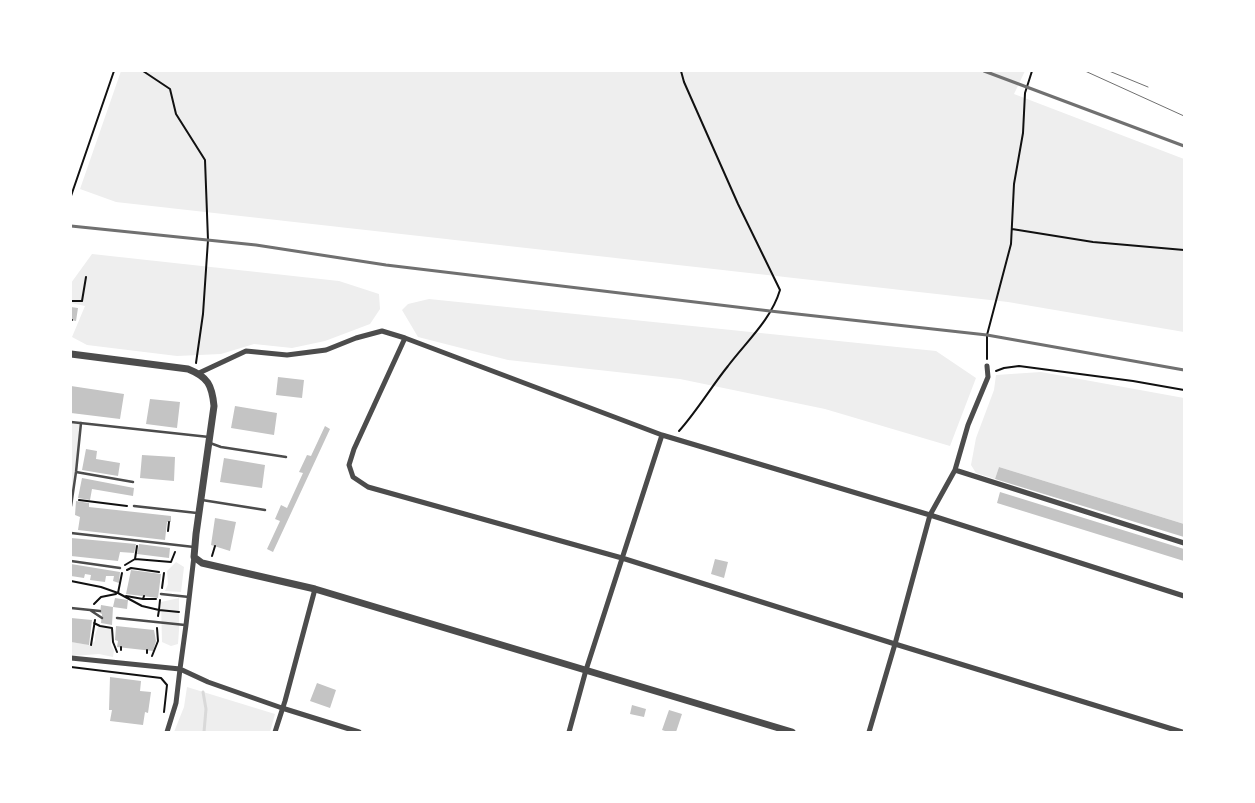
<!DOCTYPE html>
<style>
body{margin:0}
#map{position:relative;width:1255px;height:803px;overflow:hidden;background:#fff;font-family:"Times New Roman",serif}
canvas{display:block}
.frame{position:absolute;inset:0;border:72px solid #fff;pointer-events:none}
</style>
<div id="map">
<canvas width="1255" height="803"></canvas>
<div class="frame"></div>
</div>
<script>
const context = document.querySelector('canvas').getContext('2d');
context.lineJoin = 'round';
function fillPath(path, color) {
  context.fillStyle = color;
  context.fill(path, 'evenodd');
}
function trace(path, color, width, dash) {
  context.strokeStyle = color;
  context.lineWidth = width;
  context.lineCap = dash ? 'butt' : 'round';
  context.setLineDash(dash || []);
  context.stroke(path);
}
const green = new Path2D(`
 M121,71h904l-11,23 170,65v173l-176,-30 -892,-100 -36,-13z
 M92,254l247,27 40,13 1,15 -10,15 -45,17 -33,7 -38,-4 -33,10 -44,2 -90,-11 -15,-8 13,-31 -14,-3v-20z
 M429,299l507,52 40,27 -26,68 -125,-37 -145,-30 -172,-19 -90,-23 -16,-27 6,-6z
 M1041,372l143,26v126l-185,-57 -4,12 -19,-6 -5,-8 5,-27 18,-48 2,-15z
 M71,422l10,1 -10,83z
 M176,562l8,5 -3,25 -16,-1 3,-7 -1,-13z
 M179,598v32l-1,14 -7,2 -9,-4 -1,-40z
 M98,627l13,2v16l3,5 -1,7 -14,-3 -28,2v-14l20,3 4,-4v-6z
 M187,687l88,27 -5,18h-96l10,-25z`);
const stream = new Path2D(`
 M203,692l3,17 -2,23`);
const building = new Path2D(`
 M71,307l7,1 -2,13 -5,-1z
 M278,377l26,3 -2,18 -26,-3z
 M71,386l53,8 -4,25 -49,-6z
 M150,399l30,3 -3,26 -31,-4z
 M235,406l42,7 -3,22 -43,-7z
 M325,426l5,3 -57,123 -6,-3 13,-28 -5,-2 6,-14 6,3 16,-35 -4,-1 8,-17 4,1z
 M86,449l11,2 -1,8 24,4 -2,13 -36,-6z
 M142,455l33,2 -1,24 -34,-3z
 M224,458l41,7 -3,23 -42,-6z
 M999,467l185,57v13l-189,-58z
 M82,478l52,10 -1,8 -41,-7 -2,11 -12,-2z
 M1000,492l184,57v12l-187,-58z
 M76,501l13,2v4l82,9v6h-4l-2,18 -87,-10 2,-13 -5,-2z
 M215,518l21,4 -6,29 -19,-6z
 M71,538l65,6 -2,9 -14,-1 -2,9 -47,-5z
 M139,544l31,4 -1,10 -32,-4z
 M715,559l13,3 -4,16 -13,-4z
 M71,564l49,8 -1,11 -6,-2 1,-5h-8l-1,6 -15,-2 1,-5 -6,-1 -1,4 -13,-2z
 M131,570l30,4 -3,24 -32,-4z
 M115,598l13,2 -1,9 -14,-2z
 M101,605l12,2 -1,18 -11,-2 1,-9 -2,-1z
 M71,618l21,2 -3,25 -18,-3z
 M116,626l38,4 2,11 -3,10 -36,-4 1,-6 -3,-1z
 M110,677l31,4 -1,10 11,1 -3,21 -3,-1 -2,13 -33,-4 2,-11h-3z
 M317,683l19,7 -6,18 -20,-7z
 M632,705l14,4 -2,8 -14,-3z
 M669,710l13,4 -6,18h-8l-6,-2z`);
const path = new Path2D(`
 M143,71l27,18 6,25 29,46 3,80 -5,74 -7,49
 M71,196l43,-125
 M1012,229l81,13 91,8
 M71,301h11l4,-24
 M71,320h1
 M987,359v-24l24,-91 3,-60 9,-51 2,-40 7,-22
 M996,371l8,-3 15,-2 114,15 51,9
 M679,431c18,-20 32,-44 49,-65 18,-24 43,-46 52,-76l-42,-86 -54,-122 -3,-11
 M79,500l48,6
 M168,531l1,-9
 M212,556l3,-10
 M135,559l2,-13
 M125,565l10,-6 36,3 4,-10
 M127,570l4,-2 28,4
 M122,573l-4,20 24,13 17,4 -1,6
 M71,581l30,6 17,6
 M162,588l2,-15
 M126,596l17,3 1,-3
 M143,599h13
 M94,604l7,-7 15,-3
 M159,610l1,-10
 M159,610l20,2
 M94,623l6,3 12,2 1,14 4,10
 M91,645l4,-25
 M121,650v-3
 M147,653v-3
 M152,656l6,-15 -1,-13
 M71,667l90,11 6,7 -3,27`);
const service = new Path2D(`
 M71,422l138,15
 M210,443l11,4 65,10
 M76,472l57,10
 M202,500l63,10
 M71,506l5,-34 5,-49
 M134,506l63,7
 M71,533l123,14
 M71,561l49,7
 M161,594l28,3
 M71,608l29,3
 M90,610l12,8
 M117,618l68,7`);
const minor = new Path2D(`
 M405,338l-51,111 -5,16 4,12 15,10 254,71 273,86 287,88
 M199,373l47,-22 41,4 39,-5 30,-12 26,-7 23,7 257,97 268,80 254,81
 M955,470l229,73
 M71,658l109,11 28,13 74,26 77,24
 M167,732l9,-29 4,-34 6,-44 8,-69
 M275,732l10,-31 30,-112
 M569,732l17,-62 76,-235
 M869,732l26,-88 35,-129 25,-45 13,-45 20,-48 -1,-11`);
const tertiary = new Path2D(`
 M71,354l117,15c20,8 24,16 26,37l-18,128 -2,23 8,6 113,26 477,143`);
const tram = new Path2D(`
 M1085,71l99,45
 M1109,71l39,16`);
const rail = new Path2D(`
 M984,71l200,75
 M71,226l185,19 130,20 384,46 217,24 197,35`);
fillPath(green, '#eee');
trace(stream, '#d9d9d9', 3);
fillPath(building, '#c4c4c4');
trace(path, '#111', 2);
trace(service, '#4c4c4c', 2.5);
trace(minor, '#4c4c4c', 5);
trace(tertiary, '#4c4c4c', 7);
trace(tram, '#707070', 1);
trace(rail, '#707070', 3);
</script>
